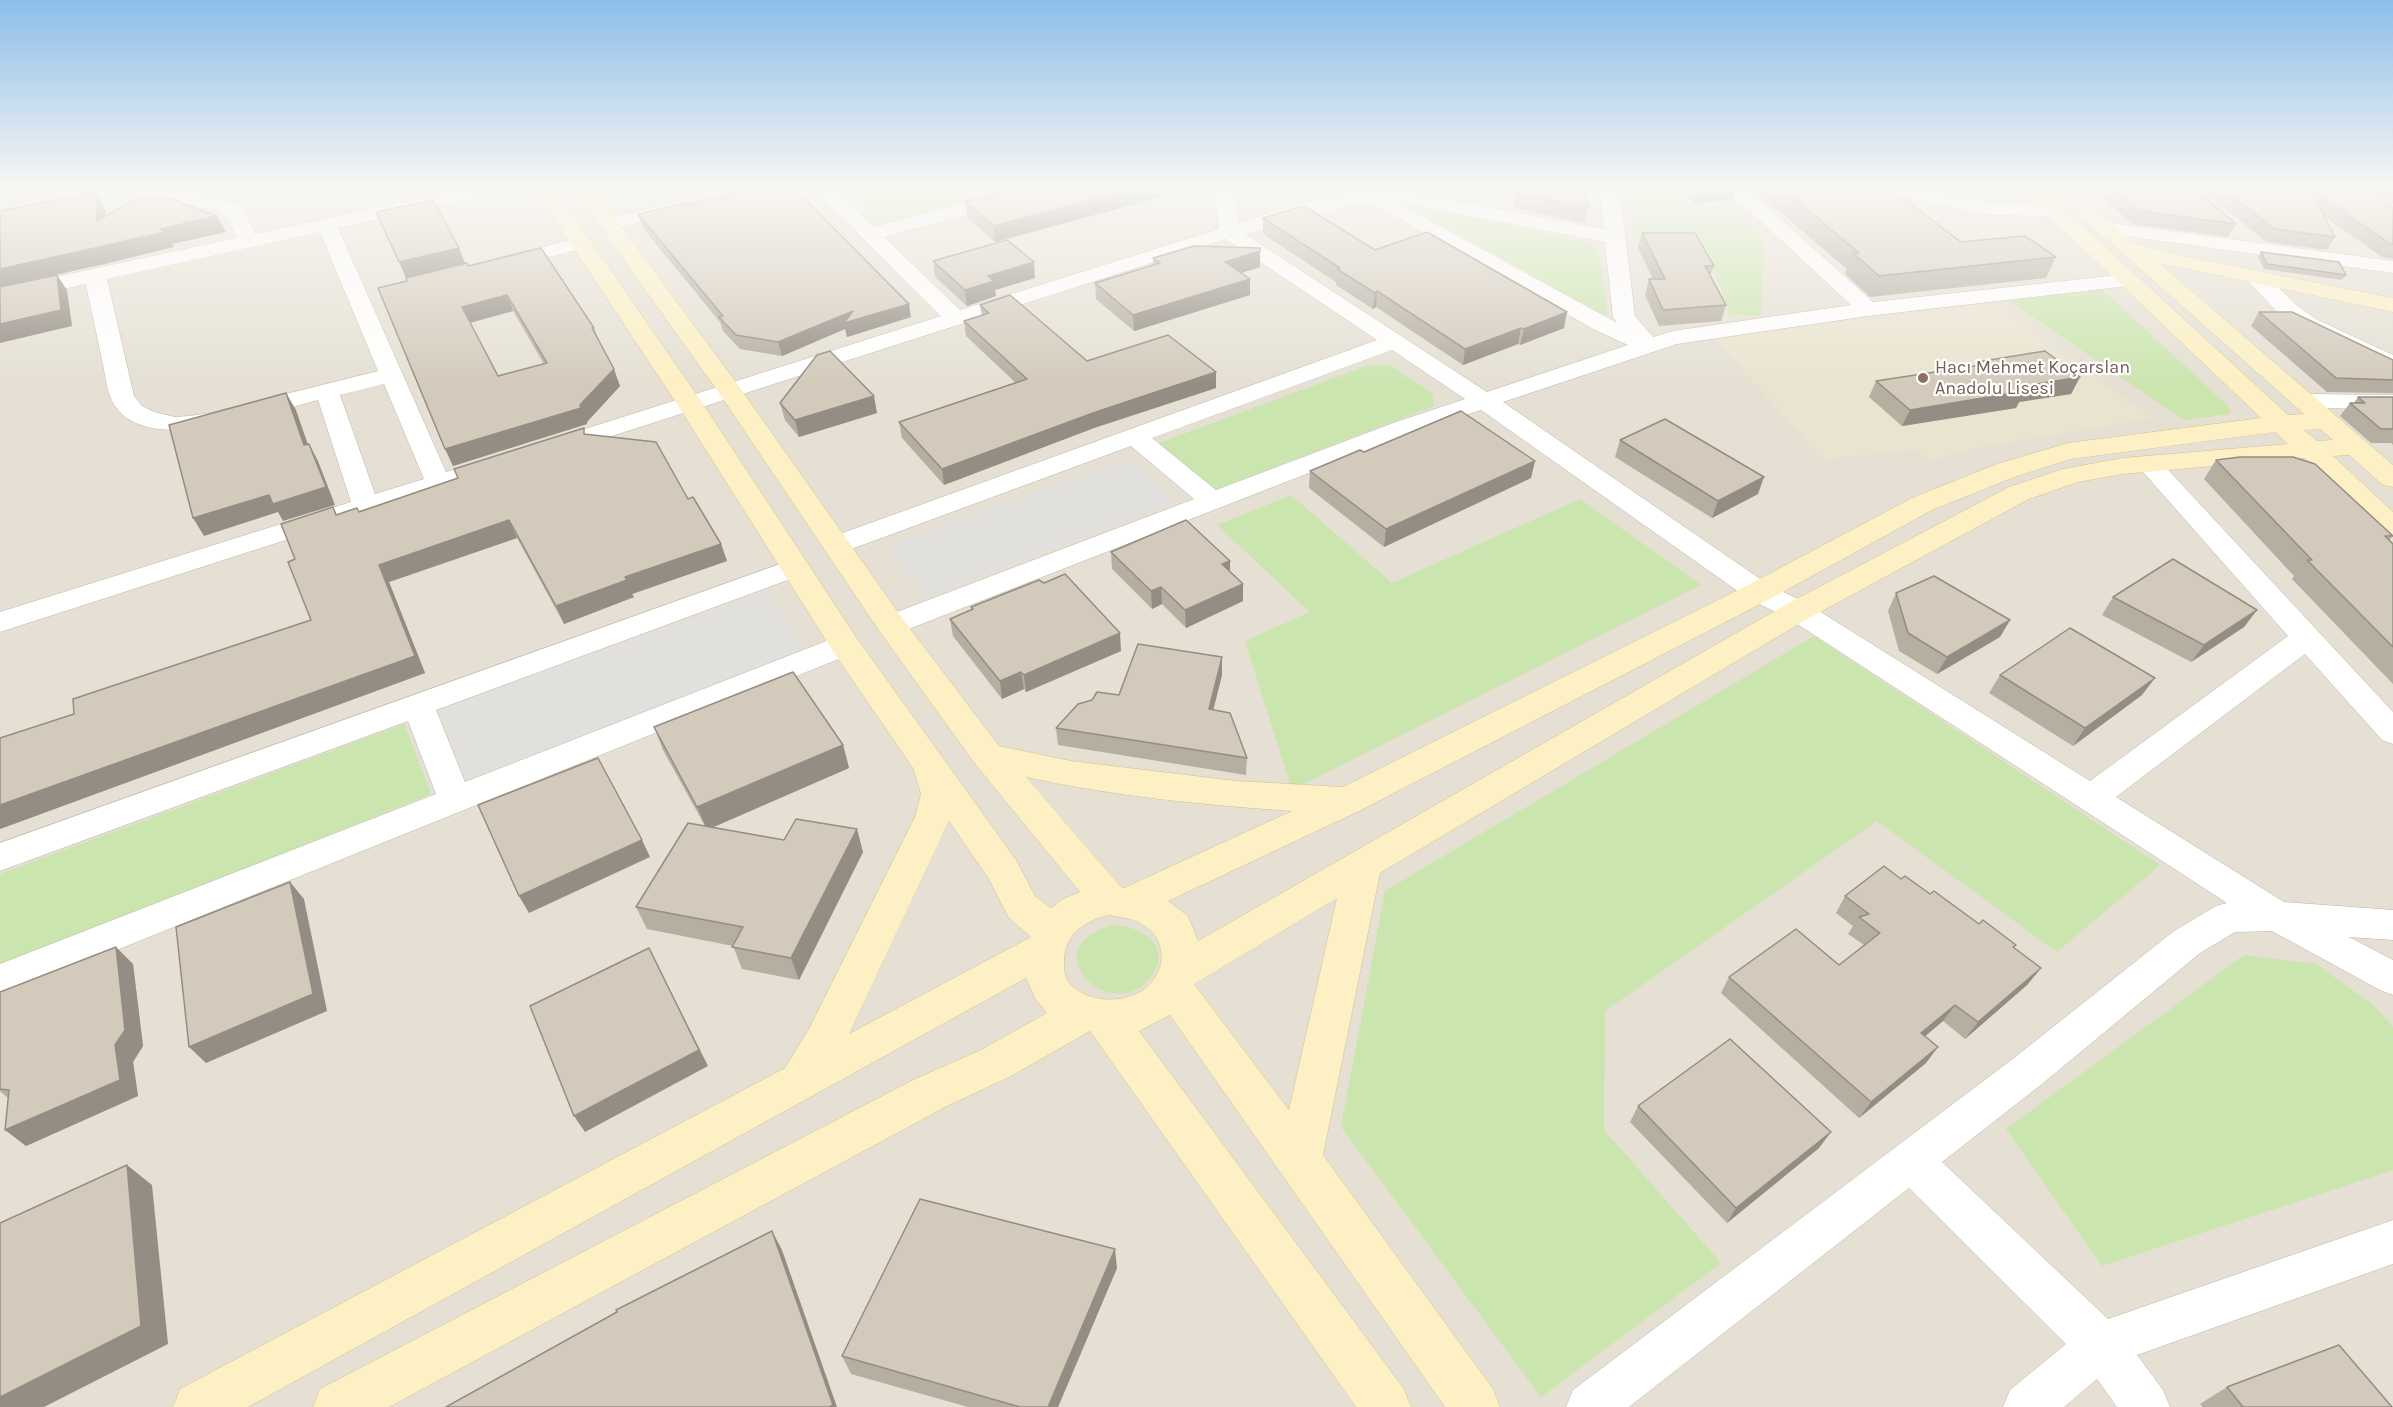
<!DOCTYPE html>
<meta charset="utf-8">
<style>
body{margin:0}
canvas{display:block;background:#f2eee5}
</style>
<canvas width="2393" height="1407"></canvas>
<script>
const context = document.querySelector('canvas').getContext('2d');
context.lineJoin = 'round';
function fillPath(path, color) {
  context.fillStyle = color;
  context.fill(path, 'evenodd');
}
function trace(path, color, width, dash) {
  context.strokeStyle = color;
  context.lineWidth = width;
  context.lineCap = dash ? 'butt' : 'round';
  context.setLineDash(dash || []);
  context.stroke(path);
}
function label(font, color, halo, rows, align = 'center') {
  context.font = font + ' Karla,sans-serif';
  context.lineWidth = 4.5;
  context.setLineDash([]);
  context.textBaseline = 'middle';
  context.strokeStyle = halo;
  context.fillStyle = color;
  for (const [text, x, y, turn = 0] of rows) {
    context.save();
    context.translate(x, y);
    context.rotate((+turn || 0) * Math.PI / 180);
    context.textAlign = isNaN(turn) ? turn : align;
    if (halo) context.strokeText(text, 0, 0);
    context.fillText(text, 0, 0);
    context.restore();
  }
}
const residential = new Path2D(`
 M0,187h2393v1220h-2393z`);
const education = new Path2D(`
 M1990,303l163,115 -172,29 -51,14 -15,-12 -92,11 -109,-122z`);
const green = new Path2D(`
 M844,187h178l-129,37 -11,1z
 M1625,187h49l20,22 41,-4 29,37 -3,73h-31l-24,-69 -71,-6z
 M1417,206l172,37 9,6 10,65h-9l-186,-107z
 M2103,290l127,118v6l-46,6 -176,-120z
 M1369,365h20l43,28 2,13 -220,84 -55,-47z
 M1291,495l101,88 188,-84 121,86 -409,205 -47,-149 65,-29 -93,-87z
 M1814,636l346,229 -103,87 -180,-131 -272,190 -1,119 117,133 -180,134 -200,-270 44,-236z
 M404,724l27,70 -431,173v-93z
 M1112,925c28,0 62,21 39,52 -39,50 -121,-27 -39,-52z
 M2244,955l72,9 57,41 20,22v143l-291,96 -96,-137z`);
const parking = new Path2D(`
 M1130,459l45,43 -249,95 -39,-51z
 M767,591l38,60 -341,130 -24,-73z`);
const street = new Path2D(`
 M102,187c30,0 119,3 140,22 6,7 10,17 13,25l218,-47h37l-3,4 -7,2 -162,35 108,244 51,-16 9,3 4,5 -4,5 -506,163v-20l351,-110 -33,-102c-48,12 -183,63 -208,-4 -4,-11 -5,-24 -8,-36 -5,-25 -11,-51 -16,-76l-86,19v-14l236,-51c-2,-6 -4,-16 -10,-21 -17,-16 -87,-17 -112,-19l-7,-2zM320,232l58,139 -168,42 -21,3 -14,1 -21,-5 -12,-6 -8,-10 -27,-117zM384,384l40,95 -49,15 -35,-99z
 M811,187h21l42,40 149,-40h32l-3,4 -168,46 76,73 259,-81 -3,-25 -13,-17h20l13,16 2,20c51,-14 103,-35 157,-33l209,39 -5,-42h20l16,129 18,21 20,-6 178,-26 -127,-118h21l128,115 255,-28 8,1 3,5 -3,5 -8,1 -260,30 -191,28 -174,58 266,183 39,19 282,177 198,-145 -152,-172 4,-5 9,-3 9,3 235,253v32l-11,-4 -77,-86 -189,143 168,105 109,8v30l-44,-3 44,23v35l-13,-5 -108,-59 -37,1 -35,21 -158,131 -100,78 166,157 285,-99v44l-256,91 26,35 7,17h-53l-20,-28 -33,28h-61l7,-17 56,-46 -157,-156 -280,219h-63l7,-17 441,-332 160,-127 42,-25 11,-3 -439,-285 -39,-19 -268,-189 -67,22 -513,200 -10,3 -10,-3 -5,-7 5,-7 313,-119 -63,-53 -285,105 -10,3 -10,-3 -4,-6 4,-6 551,-199 -151,-101 -664,213 -9,3 -9,-3 -4,-5 4,-5 397,-126zM1368,201l227,129 33,15 -141,47 -242,-158zM1396,202l209,40 8,75 4,6zM1392,350l73,49 -69,23 -180,68 -64,-52z
 M1876,187h38l75,16 64,1 7,2 3,4 -3,4 -7,2 -64,-1 -103,-22 -7,-2z
 M680,201l7,2 3,4 -3,4 -79,19 -7,-2 -3,-4 3,-4z
 M2104,222l289,39v12l-296,-41 -3,-4 3,-4z
 M582,237l7,2 3,4 -3,4 -87,22 -7,-2 -4,-4 4,-4z
 M2255,271l8,1 33,33 20,14 77,36v16l-93,-42 -20,-14 -36,-38 3,-5z
 M2307,394l86,1v14l-86,-1 -9,-2 -3,-5 3,-5z
 M794,559l10,3 4,6 -4,6 -368,136 29,72 369,-144 11,-3 11,3 4,7 -4,7 -856,345v-33l436,-170 -28,-73 -408,150v-28z`);
const secondary = new Path2D(`
 M533,187h20l150,217 153,233 160,223 19,36 16,12 12,-9 17,-7 -104,-127 -96,-133 -161,-239 -118,-165 -27,-41h20l23,34 121,164 164,233 97,128 72,15 165,20 107,6 405,-202 164,-87 85,-34 71,-21 193,-25 -243,-231h22l248,228 16,-1 -228,-202 -3,-4 3,-4 7,-2 7,2 47,40 46,12 210,42v14l-234,-49 234,202v22l-10,-2 -34,-30 -16,1 60,56v24l-10,-3 -79,-75 -181,16 -45,8 -49,17 -220,119 -429,255 -57,282 170,234 7,18h-55l-275,-392 -31,16 265,358 7,18h-55l-266,-376 -79,45 -66,31 -556,300h-76l7,-18 595,-310 66,-29 66,-37 -12,-15 -9,-20 -778,429h-75l7,-18 605,-321 24,-39 106,-212 6,-23 -8,-26 -79,-115 -157,-249zM2320,429l13,11 -16,1 -13,-11zM2275,432l13,12 -165,14 -60,11 -54,18 -222,117 -589,337 -10,-25 -20,-15 191,-90 411,-212 162,-89 85,-34 54,-17zM1026,777c87,19 177,28 266,34l-168,77 -3,-1zM949,821l40,58 20,39 22,19 -182,97zM1337,898l-48,212 -95,-126zM1109,915c9,2 23,3 31,8 26,13 29,45 7,64 -20,18 -63,17 -79,-6 -4,-6 -4,-14 -4,-22 2,-26 21,-38 45,-44z`);
const wall = new Path2D(`
 M1024,187h137v10l-166,45 -28,-25 -2,-15z
 M1675,187h60l1,2 -3,10 -39,5z
 M1751,187h137l73,55 95,15 -10,21 -176,19 -25,-23 2,-5 -88,-75 -1,1z
 M2090,187h102l44,37 -8,13 -95,-13z
 M2197,187h168l28,21v51l-11,-2 -57,-40 10,20 -8,13 -60,-8z
 M2370,187h23v17z
 M1516,193l72,15 -3,15 -71,-15z
 M686,205l225,112 -64,20 -2,-8 -63,27 -42,-7 -17,-18 -3,-9 -78,-95 -4,-13z
 M1263,218l112,32 189,78 -44,17 -2,-1 -55,21 -87,-58 -3,2 -37,-24v-3l-73,-48z
 M1642,233l72,33 -4,10 16,29 -5,16 -62,5 -14,-31 4,-16h4l-15,-31z
 M459,248l6,15 3,3 126,62 5,12 21,46 -33,36v2l-134,42 -46,-185zM513,311l31,53 -46,12 -28,-53z
 M2261,252l85,23 -4,5 -78,-11 -6,-12z
 M1153,258l107,9 -19,6 9,6v16l-116,36 -38,-32 -1,-16 58,-17z
 M933,261l102,17 -40,12 1,6 -29,10 -32,-29z
 M980,305l107,56 129,27 -122,40 -150,57 -42,-47 -3,-16 117,-39 -50,-47 -2,-15 18,-6z
 M2259,312l134,48v33l-66,-1 -76,-66z
 M1977,362l103,15 -9,17 -52,8 -3,6 -114,18 -33,-29 7,-16 99,-15z
 M2358,397h35v48l-2,-2h-20l-31,-27 10,-13h4z
 M780,403l97,10 -78,24 -14,-17z
 M586,434l102,65 33,45 6,17 -95,33 2,3 -70,27 -47,-86 -128,44 36,91 -425,156v-91l74,-24 237,-94 -16,-61 38,-52 4,8 22,-4 99,-33z
 M1620,440l138,54 -46,24 -97,-61z
 M1364,452l167,26 -147,69 -75,-59 1,-17z
 M2216,460l177,76 -4,4 4,4v140l-101,-105 2,-3 -90,-97z
 M1111,552l119,20 13,12v17l-57,27 -24,-24 -10,5 -40,-40z
 M1896,593l114,27 -10,17 -63,37 -38,-23 -11,-40z
 M2113,597l144,13 -13,17 -53,35 -89,-47z
 M971,607l150,44 -95,41 -2,-3 -22,10 -49,-63 -3,-17 22,-9z
 M1222,657v18l-9,35 34,48 -1,17 -188,-30 -2,-17 63,-33z
 M2000,675l142,20 -69,51 -84,-53z
 M654,727l189,18 6,23 -137,59 72,13 79,12 -64,128 -57,-11 -9,-23 -86,-17 -11,-22 69,-81 -42,-76z
 M1901,879l29,15 49,30 62,44 -14,17 -62,54 -22,-18 -18,15 1,27 -67,55 -138,-125 8,-16 110,-12 25,-20 -16,-11 5,-8 -17,-13 9,-17z
 M133,964l10,82 -10,16 5,34 -112,50 -18,-48 -8,-7v-99z
 M1638,1106l181,42 -92,75 -97,-101z
 M1117,1268l-59,139h-90l-117,-33 -9,-18z
 M2227,1387l165,20h-189l-3,-3z`);
const shadedWall = new Path2D(`
 M1141,187h20v10l-166,45 -1,-16z
 M1736,189l-3,10 -39,5 3,-10z
 M96,193l9,15 2,28 -10,-15z
 M217,216l9,16 -54,12 2,3 -69,17 -105,23v-18l160,-40z
 M459,248l6,15 -59,15 -7,-16z
 M1260,251v16l-36,11 1,-16z
 M1034,262l1,16 -40,12 1,6 -29,10 -2,-16 23,-14z
 M57,275l10,15 5,36 -72,17v-19z
 M1250,279v16l-116,36 -1,-16z
 M1377,291l-1,16 -3,2 2,-16z
 M507,295l6,16 -44,12 -7,-16z
 M909,304l2,13 -64,20 -2,-8 -63,27 -4,-14 75,-31z
 M1567,312l-3,16 -44,17 4,-16z
 M1521,328l-3,16 -55,21 2,-16z
 M614,369l6,17 -33,36v2l-134,42 -8,-17 135,-44z
 M1216,372v16l-122,40 -150,57 -2,-16 151,-56z
 M2080,377l-9,17 -52,8 -3,6 -114,18 8,-16 109,-23z
 M286,393l10,17 18,52 -10,-17z
 M874,396l3,17 -78,24 -4,-17z
 M309,444l9,17 17,44 -52,16 -5,-9 -74,24 -11,-18z
 M1535,461l-4,17 -147,69 2,-18z
 M1764,477l-6,17 -46,24 6,-17z
 M509,520l8,18 -128,44 36,91 -425,156v-24l415,-149 -36,-91z
 M721,544l6,17 -95,33 2,3 -70,27 -8,-18 69,-29z
 M1230,561v17l-8,-14z
 M1243,584v17l-57,27 -1,-18z
 M1161,587l1,17 -10,5 -1,-18z
 M2257,610l-13,17 -53,35 13,-17z
 M2010,620l-10,17 -63,37 10,-17z
 M1120,633l1,18 -95,41 -2,-17z
 M1222,657v18l-13,52v-18z
 M1021,672l3,17 -22,10 -2,-18z
 M2155,678l-13,17 -69,51 12,-18z
 M843,745l6,23 -142,62 -10,-23z
 M857,829l6,23 -64,128 -8,-22z
 M642,840l8,17 -121,56 -10,-17z
 M290,882l14,17 23,112 -121,52 -17,-16z
 M116,947l17,17 10,82 -10,16 5,34 -112,50 -21,-16 110,-85z
 M649,948l59,118 -123,66 -11,-16z
 M2041,968l-14,17 -62,54 13,-17z
 M1955,1005l-12,16 -34,29 12,-17z
 M1938,1047l-12,16 -67,55 12,-16z
 M1831,1132l-12,16 -92,75 9,-15z
 M127,1165l25,20 16,159 -124,63h-44v-10z
 M772,1231l10,19 55,157h-8z
 M1115,1249l2,19 -59,139h-10z`);
const building = new Path2D(`
 M761,187h32l116,117 -65,19 9,-12 -75,31 -42,-7 -17,-18 4,-1 -85,-102 47,-11 1,2z
 M1024,187h117l-147,39 -29,-24z
 M1521,187h64l3,21 -72,-15z
 M1689,187h46l1,2 -39,5z
 M1781,187h107l73,55 64,-6 31,21 -177,19 -26,-23h6z
 M2111,187h81l44,37 -96,-13z
 M2220,187h145l28,21v36h-2l-81,-55 25,48 -60,-8z
 M96,193l1,28 45,-25 29,3 46,17 -57,13 5,3 -70,16 -95,21v-58z
 M433,200l26,48 -60,14 -23,-50z
 M1304,206l71,44 52,-18 140,80 -43,17 -3,-1 -56,21 -88,-58 -2,2 -38,-24 3,-1 -77,-50z
 M1642,233h53l19,33h-9l21,39 -63,5 -14,-31h16z
 M1007,240l27,22 -46,14 6,5 -29,9 -32,-29z
 M1194,246l66,2v3l-35,11 25,17 -117,36 -38,-32 65,-20 -7,-5z
 M541,248l53,80h-2l22,41 -34,36 1,3 -136,41 -67,-161 29,-7 -1,-3 61,-15 1,3zM507,295l40,68 -49,13 -36,-69z
 M2261,252l78,10 7,13 -79,-11z
 M57,275l4,35 -61,14v-37z
 M1010,295l77,66 81,-26 48,37 -123,41 -151,56 -43,-47 128,-43 -63,-58 25,-8 -9,-8z
 M2259,312h33l101,48v20l-57,-2z
 M830,351l44,45 -79,24 -15,-17 37,-48z
 M2045,351l35,26 -61,10 6,4 -115,19 -34,-29 105,-16 -4,-3z
 M286,393l18,52 5,-1 17,43 -53,17 -4,-9 -76,23 -24,-93z
 M2358,397h35v32h-12l-31,-26h15z
 M1461,411l74,50 -149,68 -76,-58 50,-21 4,2z
 M1665,419l99,58 -46,24 -98,-61z
 M584,428v6l72,8 32,57 5,-2 28,47 -96,33 2,3 -71,26 -47,-86 -130,45 36,91 -415,149v-67l74,-24 -1,-15 238,-79 -23,-58 7,-3 -14,-35 52,-17 3,8 21,-7 2,4 99,-34 -4,-9z
 M2240,457h53l22,7 78,72h-8l8,8v103l-86,-87h5l-96,-100z
 M1186,520l44,41 -8,3 21,20 -58,26 -24,-23 -10,4 -40,-39z
 M2173,559l84,51 -53,35 -91,-48z
 M1065,574l55,59 -96,42 -3,-3 -21,9 -50,-62 23,-10 -2,-2 68,-27 5,3z
 M1934,576l76,44 -63,37 -39,-24 -12,-40z
 M2070,628l85,50 -70,50 -85,-53z
 M1138,644l84,13 -13,52 21,4 17,45 -191,-30 22,-24 14,-4 5,-8 22,3z
 M793,672l50,73 -146,62 -43,-80z
 M598,758l44,82 -123,56 -41,-91z
 M796,819l61,10 -66,129 -59,-11 11,-20 -107,-20 52,-84 96,17z
 M1884,866l17,13 4,-3 25,18 4,-3 45,33 4,-4 33,25 -3,2 28,21 -63,54 -23,-17 -34,28 17,14 -67,55 -142,-125 67,-48 43,36 41,-32 -21,-16 10,-3 -24,-18z
 M290,882l23,112 -124,53 -13,-120z
 M116,947l9,83 -10,15 5,35 -115,50 4,-40 -9,-1v-97z
 M649,948l50,102 -125,66 -44,-110z
 M1730,1039l101,93 -95,76 -98,-102z
 M127,1165l14,161 -141,71v-174z
 M920,1199l195,50 -67,158h-28l-178,-51z
 M772,1231l61,174 -4,2h-383l171,-95 -1,-2z
 M2339,1345l53,62h-149l-16,-20z`);
const markers = [
 [1923,378,6,"#8d6e63"]
];
const farEducationnames = [
 ["Hacı Mehmet Koçarslan",1935,368],
 ["Anadolu Lisesi",1935,389]
];
fillPath(residential, '#e5e0d3');
fillPath(education, '#eae3cf');
fillPath(green, '#cbe5af');
fillPath(parking, '#e2e0dd');
trace(street, '#bdb6a8', 1);
trace(secondary, '#d0c296', 1);
fillPath(street, '#fff');
fillPath(secondary, '#fcf0c4');
fillPath(wall, '#b5aea1');
fillPath(shadedWall, '#948d83');
fillPath(building, '#d3cabb');
trace(building, '#948d83', 1.5);
const sky = context.createLinearGradient(0, 0, 0, 384);
sky.addColorStop(0, '#8cbeea');
sky.addColorStop(0.49, '#f9f7f3');
sky.addColorStop(1, '#f9f7f300');
context.fillStyle = sky;
context.fillRect(0, 0, 2393, 384);
for (const [x, y, r, color] of markers) {
  const dot = new Path2D();
  dot.arc(x, y, r, 0, 2 * Math.PI);
  context.fillStyle = color;
  context.fill(dot);
  trace(dot, '#fff', 2);
}
label('18px', '#785e54', '#fff', farEducationnames, 'left');
</script>
